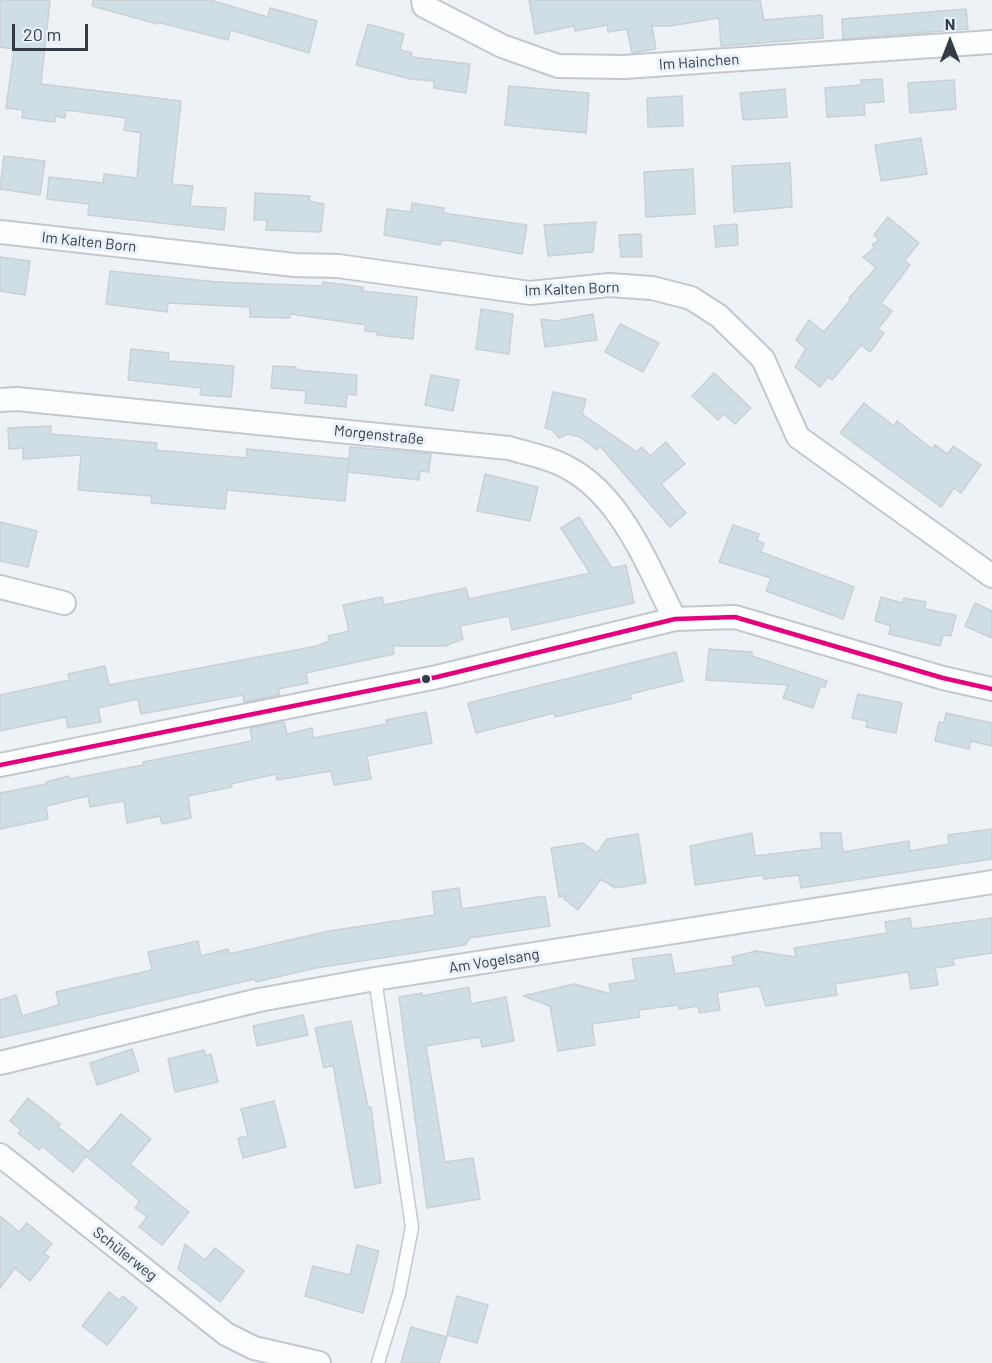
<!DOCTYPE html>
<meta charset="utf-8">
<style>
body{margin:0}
#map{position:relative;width:992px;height:1363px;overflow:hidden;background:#edf2f7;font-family:Barlow,sans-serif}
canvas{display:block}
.north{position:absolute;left:920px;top:12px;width:60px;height:60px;-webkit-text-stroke:4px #e9f2fb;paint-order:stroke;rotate:0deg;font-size:16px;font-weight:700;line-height:24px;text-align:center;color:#343d45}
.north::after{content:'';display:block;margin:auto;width:21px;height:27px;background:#343d45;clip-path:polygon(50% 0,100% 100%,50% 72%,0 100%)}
.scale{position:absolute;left:12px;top:24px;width:76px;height:27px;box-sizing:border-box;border:3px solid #343d45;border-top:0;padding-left:8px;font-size:18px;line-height:21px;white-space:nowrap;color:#343d45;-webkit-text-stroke:4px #e9f2fb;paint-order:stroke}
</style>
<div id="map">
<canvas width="992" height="1363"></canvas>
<div class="north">N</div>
<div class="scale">20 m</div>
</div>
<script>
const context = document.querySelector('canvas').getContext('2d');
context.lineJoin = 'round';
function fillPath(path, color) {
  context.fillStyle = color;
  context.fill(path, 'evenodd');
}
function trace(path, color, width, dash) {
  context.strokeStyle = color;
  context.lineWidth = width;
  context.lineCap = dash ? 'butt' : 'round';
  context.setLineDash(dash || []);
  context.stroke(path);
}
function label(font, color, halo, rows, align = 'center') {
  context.font = font + ' Barlow,sans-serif';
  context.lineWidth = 6;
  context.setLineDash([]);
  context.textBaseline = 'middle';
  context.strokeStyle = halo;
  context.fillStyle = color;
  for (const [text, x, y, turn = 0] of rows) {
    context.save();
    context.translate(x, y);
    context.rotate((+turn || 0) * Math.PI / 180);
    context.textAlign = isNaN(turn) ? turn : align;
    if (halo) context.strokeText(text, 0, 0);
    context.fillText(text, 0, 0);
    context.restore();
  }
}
const building = new Path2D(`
 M0,0h50l-9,84 140,17 -9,83 21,2 -3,20 36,2 -2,22 -136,-15 1,-11 -42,-5 2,-22 54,6 1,-9 33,4 4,-45 -17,-3 2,-12 -60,-8 -1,8 -10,-2v6l-33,-4 1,-8 -17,-2 8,-59 -14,-2z
 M93,0h117l58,17 2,-9 47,13 -8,32 -78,-23 -3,10 -71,-18v2l-65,-18z
 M529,0h231l4,20 58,-5 1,23 -102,8 -2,-28 -49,8h-18l4,23 -24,4 -5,-24 -19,3 -1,-7 -32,6 -1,-5 -39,8z
 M966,9l2,20 -125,10 -1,-20z
 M368,24l36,10 -4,16 12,3 -1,4 59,7 -4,29 -32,-5v-7l-24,-2 -54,-14z
 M882,79l2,23 -20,1 1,12 -38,2 -2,-29 36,-3v-5z
 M954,80l2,29 -46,4 -2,-30z
 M509,86l80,7 -3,40 -81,-8z
 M785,89l2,28 -44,3 -3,-27z
 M682,96l1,30 -35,1 -1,-29z
 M921,138l6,36 -46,7 -6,-36z
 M4,156l41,5 -5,34 -40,-6z
 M790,163l2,44 -58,5 -2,-46z
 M693,169l2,45 -49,3 -2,-45z
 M255,193l55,3 -1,5 15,3 -3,28 -55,-2 1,-10h-13z
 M412,203l32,5 -1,5 84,12 -5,29 -75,-14 -6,1 -1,4 -56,-10 3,-26 24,3z
 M888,217l31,26 -14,17 5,5 -29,38 11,8 -14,18 6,4 -14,19 -9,-7 -29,35 -4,-3 -8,10 -25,-20 11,-18 -10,-9 13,-20 15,12 27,-33 -2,-1 27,-30 -13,-11 12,-10 -3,-2 7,-5 -5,-5z
 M596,222l-3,30 -45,4 -4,-31z
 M737,224l1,21 -22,2 -2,-21z
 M641,234l1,23h-21l-2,-22z
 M0,257l30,4 -5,34 -25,-4z
 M110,271l107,11 105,4 1,-4 40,5 -1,4 55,6 -4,42 -36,-4v-3l-12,-1 1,-6 -76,-11v4l-40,-1v-10l-82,-4 -1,9 -61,-8z
 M481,309l32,5 -4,40 -33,-5z
 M593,314l4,26 -52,7 -4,-28 14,2z
 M620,324l39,19 -16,29 -38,-20z
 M131,349l38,4 -1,8 66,5 -3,31 -31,-2 1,-7 -73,-8z
 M273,366l23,1v3l61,5 -1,20 -9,-1 -1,13 -41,-4 1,-12 -35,-3z
 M714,373l37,35 -16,16 -11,-10 -6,6 -26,-24z
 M431,375l28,5 -6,31 -28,-6z
 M553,392l33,7 -4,15 55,38 5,-5 8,9 16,-14 19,22 -24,20 25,29 -16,14 -70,-81 -3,4 -17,-13 -12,-3 -9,4 -6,-8 -8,-2z
 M864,403l30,23 3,-5 35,28 3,-4 13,9 5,-8 28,19 -20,28 -7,-5 -13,19 -101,-74z
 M51,426v8l106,9 -1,7 90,8 1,-9 102,10 -4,42 -118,-11 -2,19 -74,-6 1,-7 -74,-6 3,-35 -58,4v-11l-14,1 -1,-21z
 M350,447l81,7 -2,18 -9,-1 -1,9 -71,-8z
 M485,474l53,13 -8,34 -53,-10z
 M579,517l33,51 14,-3 8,38 -122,27 -3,-14 -49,10 3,13 -18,7h-52l1,8 -88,19 2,10 -30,6 2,6 -36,7 -1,-7 -102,19 -3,-15 -40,9 3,14 -33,6 -2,-11 -66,14v-36l70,-15 -2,-6 37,-8 4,19 208,-39 12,-5 -1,-5 21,-5 -6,-26 39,-8 2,8 82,-17 3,11 121,-26 -29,-45z
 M0,522l37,9 -9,36 -28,-6z
 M733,525l26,9 -2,7 7,2 -3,9 93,35 -11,32 -77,-28 5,-13 -52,-16z
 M881,597l21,6 2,-5 22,4 -1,7 31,6 -5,21 -8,-1 -3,11 -51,-12 2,-8 -16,-5z
 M975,603l17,8v27l-27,-12z
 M709,649l43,3v4l75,25 -2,6h-5l-7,21 -30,-10 5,-13 -82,-5z
 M676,652l7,29 -53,13 1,5 -76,18 -1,-4 -78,20 -8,-30z
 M858,694l44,9 -6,30 -30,-6 1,-6 -15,-3z
 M426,712l6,31 -65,13 4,23 -37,6 -3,-14 -54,9 -1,-6 -45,10 1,3 -44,9 3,22 -29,6 -2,-8 -33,7 -3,-22 -34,6 -2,-11 -42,10 2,13 -48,10v-36l46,-9v-2l23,-6 1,3 73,-14v-3l109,-21 -2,-13 34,-6 3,12 25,-6 1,10 74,-14 -1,-4z
 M946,713l46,10v23l-21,-5 -2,8 -34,-8 4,-19 5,1z
 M992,829v30l-191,29 -2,-13 -35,4 -1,-4 -68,10 -5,-39 62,-13 3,23 67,-8 -2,-15h21l2,19 66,-11 1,10 39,-7 -1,-9z
 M638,834l8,49 -31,5 -14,-9 -23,31 -14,-11 2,-3 -7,1 -8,-49 32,-5 14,10 10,-14z
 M459,888l3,21 83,-13 5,30 -80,12 -5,7 -149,23 -60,14 -1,-3 -255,59v-38l16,-5 6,21 37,-11 -3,-13 96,-22 -4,-18 50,-11 3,15 27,-7 1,5 100,-23 106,-16 -3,-23z
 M910,918l2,11 80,-11v35l-39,6 1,6 -19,3 3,17 -27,4 -3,-17 -73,12 2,11 -71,11 -7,-20 -42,7 3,17 -21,3 -1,-7 -19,3 -1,-4 -39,5 1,7 -48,7 3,21 -37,6 -8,-45 -27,-10 51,-12 37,10 -2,-10 27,-4 -4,-21 39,-5 4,20 59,-9 -2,-8 24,-6 40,6 -2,-9 93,-15 -2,-11z
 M469,987l2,17 35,-7 8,44 -32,6 -2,-10 -54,9 19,116 28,-4 7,41 -53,9 -28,-211 23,-4v3z
 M303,1015l5,20 -51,11 -4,-20z
 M351,1021l17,86h3l10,76 -26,5 -22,-123 -9,3 -9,-40z
 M132,1049l7,22 -42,14 -7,-22z
 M204,1050l2,6 5,-2 7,28 -43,10 -7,-33z
 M28,1098l32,26 -2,3 31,25 32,-38 30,25 -21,25 59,48 -27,33 -23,-18 8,-10 -12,-9 5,-7 -54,-45 -13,16 -31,-26 -3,4 -21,-17 3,-3 -11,-9z
 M274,1101l12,46 -43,11 -5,-20 10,-2 -7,-27z
 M0,1216l19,16 8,-9 25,21 -8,9 5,4 -19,24 -15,-13 -15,20z
 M185,1244l20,16 10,-12 29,23 -24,31 -42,-33z
 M357,1245l22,6 -16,62 -58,-17 8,-30 37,9z
 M109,1292l10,8 4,-4 14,12 -30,37 -25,-19z
 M457,1296l31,9 -11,38 -30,-8z
 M411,1327l36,10 -8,26h-38z`);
const service = new Path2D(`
 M375,979l37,248 -13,67 -21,69`);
const minor = new Path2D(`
 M423,0l1,6 78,40 56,20 66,1 368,-25
 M0,232l294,33 44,1 192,27 79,-8 43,3 39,10 28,18 44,43 35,78 194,139
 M0,400l17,-1 492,49c16,5 33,8 49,15 62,26 88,101 117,156
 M0,587l64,16
 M0,765l437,-88 238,-58 60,-2 208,61 49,11
 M0,1063l259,-63 116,-21 617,-97
 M0,1155l226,179 28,14 65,15`);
const bus1 = new Path2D(`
 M0,765l437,-88 238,-58 60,-2 208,61 49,11`);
const markers = [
 [426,679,5,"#343d45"]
];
const streetNames = [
 ["Im Hainchen",699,62,-4],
 ["Im Kalten Born",89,242,6],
 ["Im Kalten Born",572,289,-2],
 ["Morgenstraße",379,435,6],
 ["Am Vogelsang",494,961,-9],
 ["Schülerweg",125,1254,38]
];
fillPath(building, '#cfdde4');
trace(building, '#c9d1d5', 1.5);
trace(service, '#c2c8ce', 15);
trace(minor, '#c2c8ce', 26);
trace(service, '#fcfdfe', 12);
trace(minor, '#fcfdfe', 22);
trace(bus1, '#e5007d', 4.5);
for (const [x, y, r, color] of markers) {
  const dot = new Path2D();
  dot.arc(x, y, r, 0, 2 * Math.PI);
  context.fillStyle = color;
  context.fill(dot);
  trace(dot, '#e9f2fb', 2);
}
label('15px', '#343d45', '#e9f2fb', streetNames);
</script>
